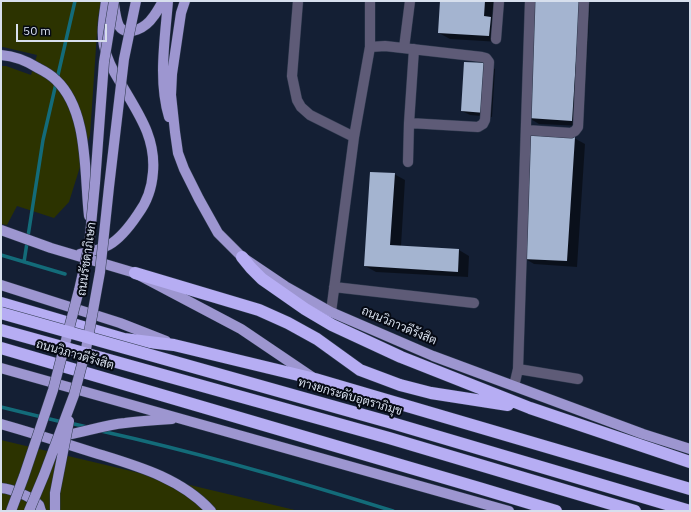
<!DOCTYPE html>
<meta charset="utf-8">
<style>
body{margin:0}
#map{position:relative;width:691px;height:512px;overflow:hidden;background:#141f34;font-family:"IBM Plex Sans",sans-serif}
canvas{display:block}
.frame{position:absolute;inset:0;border:2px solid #d7dfed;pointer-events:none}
.scale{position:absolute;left:16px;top:24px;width:91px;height:18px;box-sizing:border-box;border:2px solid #d7dfed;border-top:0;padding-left:5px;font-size:12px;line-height:14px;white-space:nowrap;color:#d7dfed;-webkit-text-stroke:3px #050913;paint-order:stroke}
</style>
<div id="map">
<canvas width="691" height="512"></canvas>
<div class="frame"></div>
<div class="scale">50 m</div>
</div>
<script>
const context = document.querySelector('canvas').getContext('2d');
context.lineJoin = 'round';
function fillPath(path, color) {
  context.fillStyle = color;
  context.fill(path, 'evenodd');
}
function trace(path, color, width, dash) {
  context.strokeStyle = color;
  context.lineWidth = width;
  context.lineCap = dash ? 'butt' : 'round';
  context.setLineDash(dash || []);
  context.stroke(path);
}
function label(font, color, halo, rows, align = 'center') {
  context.font = font + ' "IBM Plex Sans",Sarabun,sans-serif';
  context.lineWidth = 4;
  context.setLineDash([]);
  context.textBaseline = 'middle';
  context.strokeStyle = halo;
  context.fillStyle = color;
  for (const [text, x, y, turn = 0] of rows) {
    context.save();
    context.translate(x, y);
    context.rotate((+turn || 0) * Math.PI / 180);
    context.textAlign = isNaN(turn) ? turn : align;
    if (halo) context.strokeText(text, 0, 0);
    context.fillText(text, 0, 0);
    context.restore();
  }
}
const green = new Path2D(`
 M1,1h100l-3,17 -8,117 -21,67 -15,16 -37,-12 -10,19 -6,-1v-158h5l25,9 6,-20 -34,-8h-2z
 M1,440l298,71h-298z`);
const shadow = new Path2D(`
 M441,1h55l4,41 -50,-3 -11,-6z
 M536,1h49l5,3 -7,122 -44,-2 -10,-6z
 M487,64l8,5 -3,48 -22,-2 -8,-4z
 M574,138l11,6 -8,123 -43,-3 -10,-6z
 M394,174l11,6 -4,66 58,4 10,6 -1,21 -92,-5 -11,-6z`);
const stream = new Path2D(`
 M1,255l64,19
 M24,262l19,-122 32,-139
 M1,407l61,15
 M70,423l17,4
 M101,431c99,22 196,50 292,80`);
const building = new Path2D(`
 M440,1h45l-1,15 7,1 -2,19 -51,-3z
 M535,1h45l-8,120 -44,-3z
 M464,62l24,1 -3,50 -24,-2z
 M530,135l45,2 -8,124 -44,-2z
 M370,172l25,1 -5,72 69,4 -1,23 -94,-6z`);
const minor = new Path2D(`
 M298,1l-6,75 5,24 4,7 9,8 44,22
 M496,39l3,-38
 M370,47l15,-1 97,11 4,1 3,4 -4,58 -2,4 -5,3 -69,-4
 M404,48l6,-47
 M526,130l45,3 4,-2 3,-4 6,-126
 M408,162l1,-39 5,-74
 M334,287l140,16
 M331,312l23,-175 16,-90v-46
 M518,369l60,10
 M514,386l4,-17 12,-368`);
const major = new Path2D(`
 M168,1c-3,38 -10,80 1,116
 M185,1l-4,12 -9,61 -1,21 4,37 3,21 6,16 15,30 19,34 24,24 43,29 46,26 102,44 210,78 47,15
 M114,4c1,7 2,16 5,22 9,13 28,0 34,-9 4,-5 7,-11 10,-16
 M1,55c13,1 26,6 37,13 6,3 13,7 18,12 33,31 28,94 33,136
 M1,230l50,18 84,25 106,56 71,48
 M80,254c10,-2 20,-4 29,-9 12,-7 21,-19 29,-31 9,-12 14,-27 15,-42 3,-36 -16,-60 -33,-90 -7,-11 -13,-23 -16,-36 -3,-15 0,-30 2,-45
 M1,285l119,38 46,18
 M1,368l177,50 331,93
 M1,424c32,9 63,19 94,29 42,13 86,25 116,58
 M60,436c22,-3 43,-11 65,-13 15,-2 31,-3 47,-4
 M1,488c11,1 30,8 38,17 1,2 1,4 2,6`);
const highway = new Path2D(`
 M242,257l9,11 11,11 43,30 27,16 69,32 129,51 160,54
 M135,273l124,37 29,13 29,16 43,31 40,15 31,8 77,12
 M1,303l123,36 50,6 141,34 375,110
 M1,348l478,140 77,23
 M102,358l287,80 246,73`);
const majorBridge = new Path2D(`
 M11,511l13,-35 29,-86 26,-100 10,-44 6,-63 9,-121 10,-61
 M29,511l15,-36 30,-80 12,-46 14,-77 9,-85 15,-128 12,-58
 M55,511v-18l14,-72`);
const highwayBridge = new Path2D(`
 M1,313l391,110 298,88
 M1,330l101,28`);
const streetNames = [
 ["ถนนรัชดาภิเษก",87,259,-82],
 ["ถนนวิภาวดีรังสิต",399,326,23],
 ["ถนนวิภาวดีรังสิต",75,355,16],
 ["ทางยกระดับอุตราภิมุข",350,397,16]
];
fillPath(green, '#2c3300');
fillPath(shadow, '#0007');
trace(stream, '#136b79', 3.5);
fillPath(building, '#a4b4d0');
trace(minor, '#2f3a4e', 11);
trace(major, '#2f3a4e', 11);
trace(highway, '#2f3a4e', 13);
trace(minor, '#5e5b77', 10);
trace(major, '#9d96d0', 10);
trace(highway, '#b6adf3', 12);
trace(majorBridge, '#2f3a4e', 11, []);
trace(highwayBridge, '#2f3a4e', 13, []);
trace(majorBridge, '#9d96d0', 10);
trace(highwayBridge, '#b6adf3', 12);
label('12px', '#d7dfed', '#050913', streetNames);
</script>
